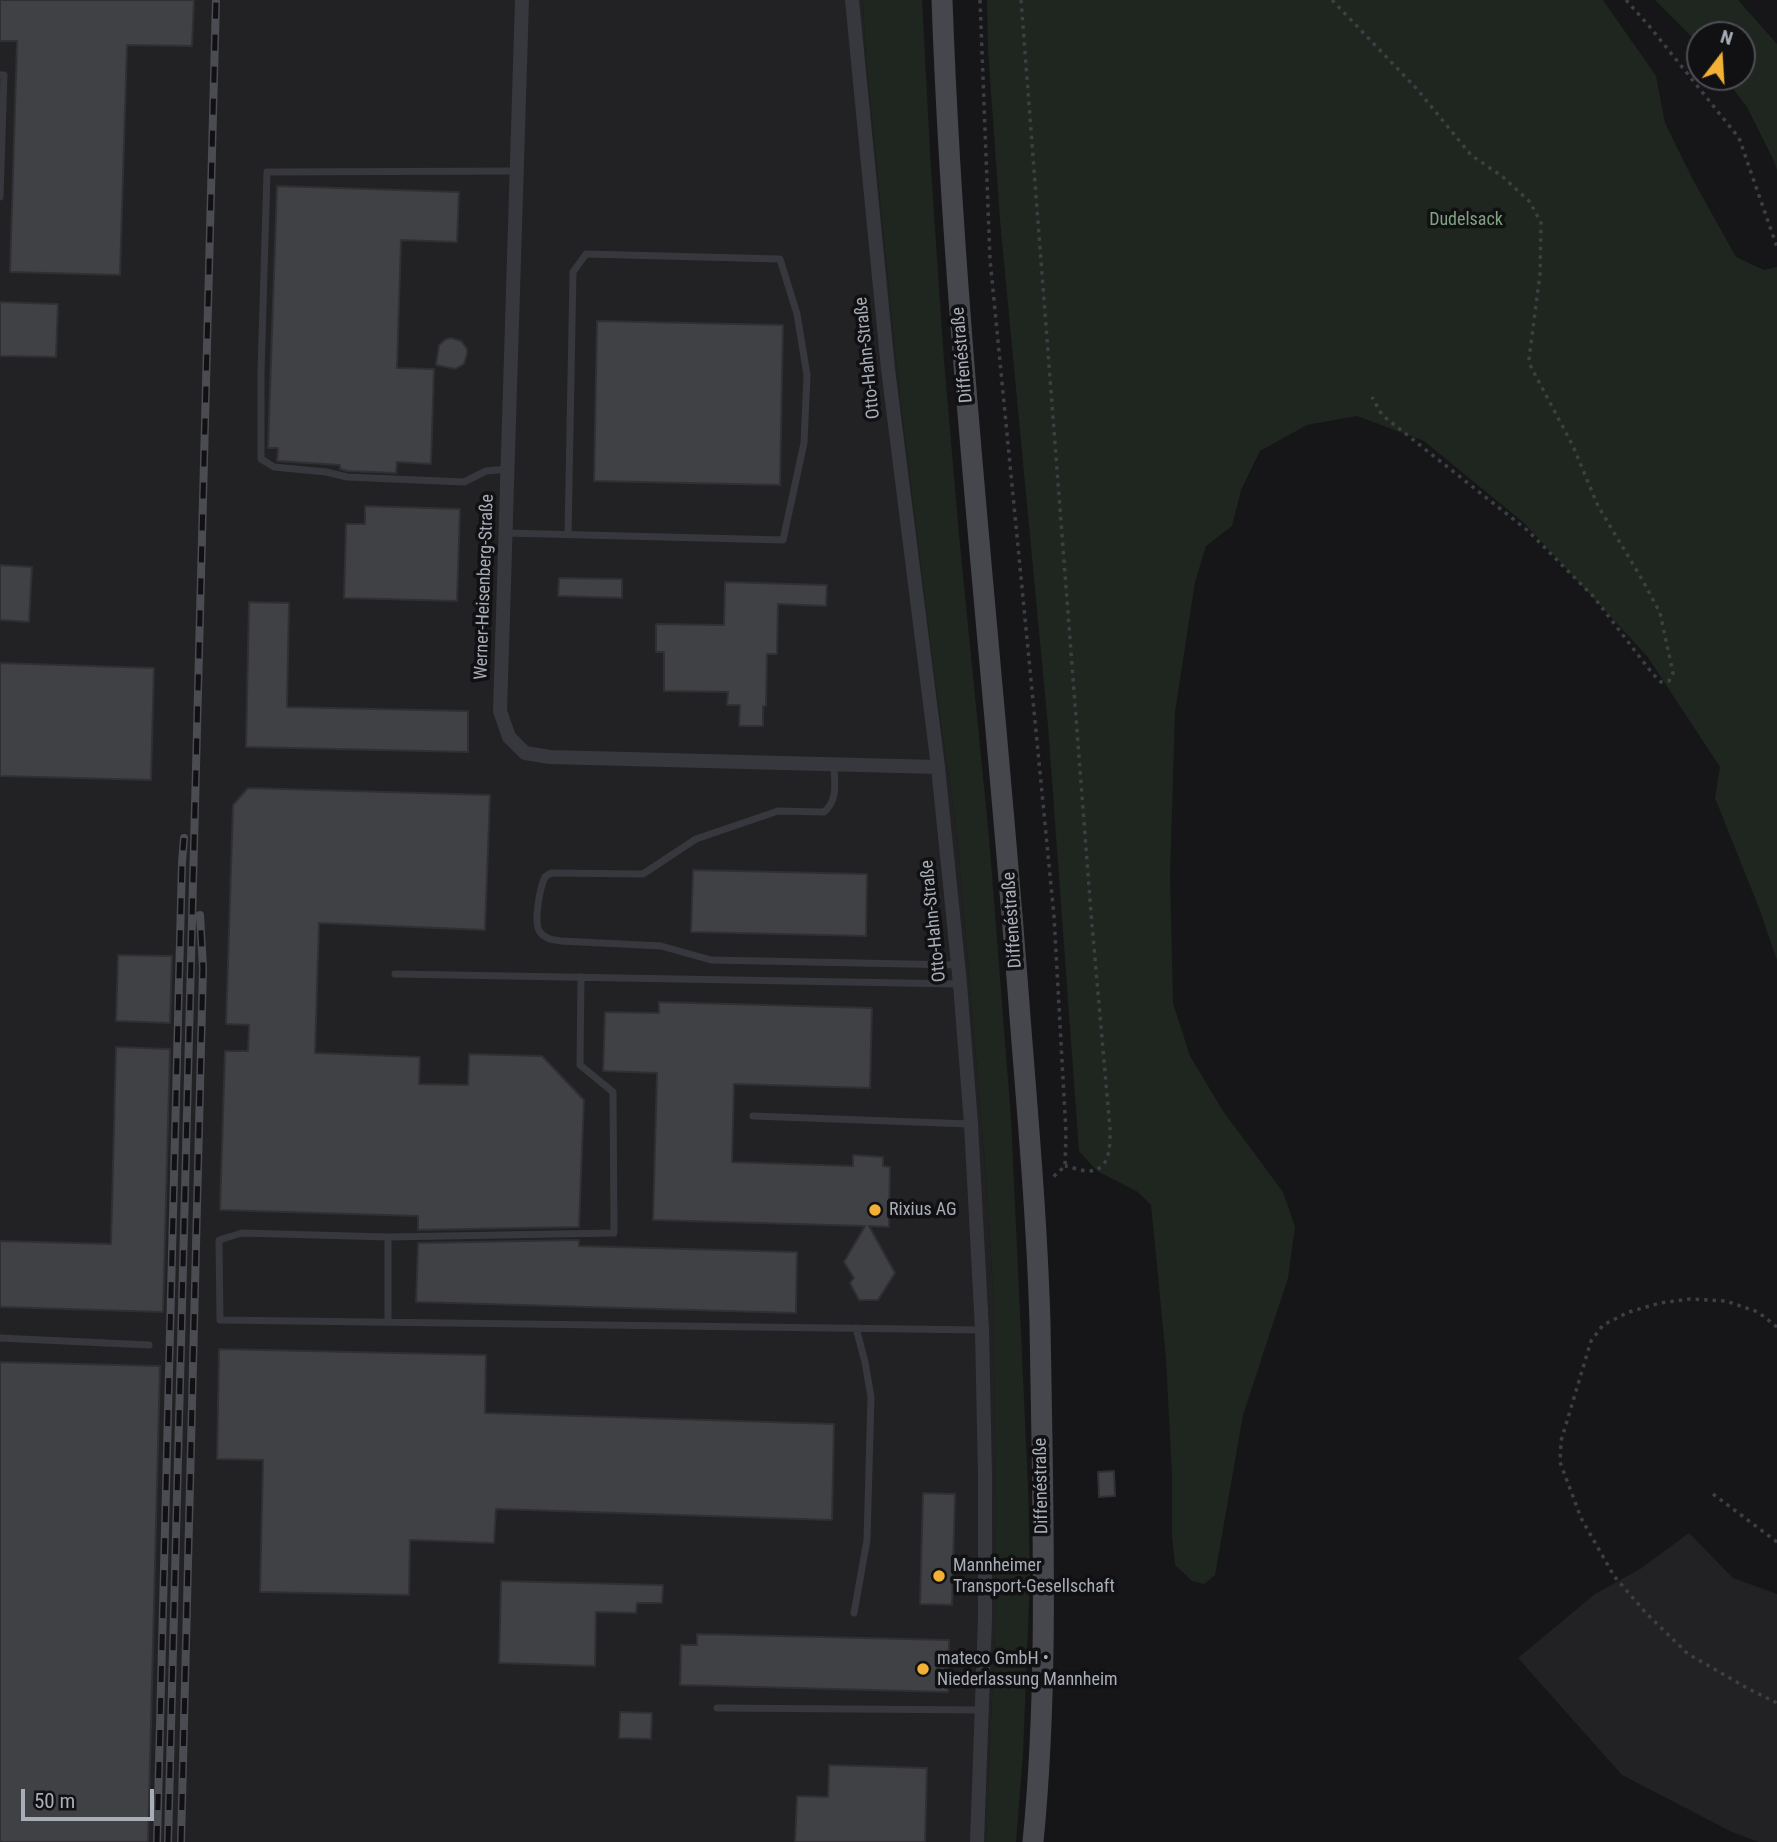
<!DOCTYPE html>
<meta charset="utf-8">
<style>
body{margin:0}
#map{position:relative;width:1777px;height:1842px;overflow:hidden;background:#161618;font-family:"Roboto Condensed",sans-serif}
canvas{display:block}
.north{position:absolute;left:1686px;top:21px;width:70px;height:70px;box-sizing:border-box;background:#111113;border:2px solid #4d4f55;border-radius:50%;rotate:17deg;font-size:19px;font-weight:700;line-height:28px;text-align:center;color:#a8adb8}
.north::after{content:'';display:block;margin:auto;width:24px;height:32px;background:#f2b134;clip-path:polygon(50% 0,100% 100%,50% 72%,0 100%)}
.scale{position:absolute;left:21px;top:1789px;width:133px;height:32px;box-sizing:border-box;border:4px solid #a8adb8;border-top:0;padding-left:9px;font-size:21px;line-height:24px;white-space:nowrap;color:#a8adb8;-webkit-text-stroke:5px #111113;paint-order:stroke}
</style>
<div id="map">
<canvas width="1777" height="1842"></canvas>
<div class="north">N</div>
<div class="scale">50 m</div>
</div>
<script>
const context = document.querySelector('canvas').getContext('2d');
context.lineJoin = 'round';
function fillPath(path, color) {
  context.fillStyle = color;
  context.fill(path, 'evenodd');
}
function trace(path, color, width, dash) {
  context.strokeStyle = color;
  context.lineWidth = width;
  context.lineCap = dash ? 'butt' : 'round';
  context.setLineDash(dash || []);
  context.stroke(path);
}
function label(font, color, halo, rows, align = 'center') {
  context.font = font + ' "Roboto Condensed",sans-serif';
  context.lineWidth = 7;
  context.setLineDash([]);
  context.textBaseline = 'middle';
  context.strokeStyle = halo;
  context.fillStyle = color;
  for (const [text, x, y, turn = 0] of rows) {
    context.save();
    context.translate(x, y);
    context.rotate((+turn || 0) * Math.PI / 180);
    context.textAlign = isNaN(turn) ? turn : align;
    if (halo) context.strokeText(text, 0, 0);
    context.fillText(text, 0, 0);
    context.restore();
  }
}
const built = new Path2D(`
 M0,0h863l3,61 34,338 35,282 22,152 30,356 6,102 3,221 -1,115 -9,215h-986z
 M1689,1533l44,45 44,16v248h-18l-27,-10 -110,-57 -104,-117 77,-64 45,-25z`);
const green = new Path2D(`
 M863,0h59l9,170 13,190 15,175 30,302 22,281 17,367 2,91 -7,179 -7,87h-30l9,-215 1,-115 -3,-221 -6,-102 -30,-356 -22,-152 -35,-282 -34,-338z
 M987,0h616l53,76 9,47 27,55 44,79 28,13 13,-3v693l-18,-52 -44,-110 5,-31 -73,-111 -123,-133 -100,-82 -67,-25 -50,9 -47,26 -19,39 -9,36 -26,20 -11,36 -20,130 -5,164 3,127 17,53 33,55 60,81 12,35 -7,51 -45,137 -28,160 -11,9 -12,-3 -17,-16 -3,-30v-59l-6,-118 -15,-153 -13,-13 -41,-21 -18,-20 -31,-425 -48,-506 -12,-171z
 M1655,0h83l39,44v126l-3,-9 -27,-54 -23,-30h18v-42h-42v10z`);
const building = new Path2D(`
 M0,0h194l-2,46 -65,-1 -7,230 -110,-3 7,-231h-17z
 M277,186l182,6 -2,50 -56,-2 -4,128 37,1 -3,95 -34,-2 -1,11 -48,-2 -8,-2v-4l-63,-4 1,-13h-10z
 M0,302l58,2 -2,53 -56,-1z
 M597,321l186,4 -3,160 -186,-4z
 M451,338l10,3 6,8v5l-3,10 -9,5 -19,-4 3,-20 7,-6z
 M365,506l95,3 -3,92 -113,-3 2,-74h19z
 M0,565l32,2 -3,55 -29,-2z
 M559,578l63,1v19l-64,-2z
 M725,582l102,3 -1,21 -48,-2 -1,50h-10l-1,52h-3v20h-24l1,-21h-13l1,-13 -64,-1v-39h-8v-28l68,1z
 M249,602l40,1 -2,104 181,4v41l-222,-5z
 M0,663l154,5 -3,112 -151,-4z
 M248,788l242,7 -5,135 -166,-7 -4,130 105,4 -1,27 49,1 1,-31 73,2 42,44 -5,127 -161,3v-14l-198,-6 5,-159h23l1,-26 -23,-1 7,-219z
 M693,870l174,4 -1,62 -175,-4z
 M118,955l54,1 -2,67 -54,-2z
 M659,1002l213,6 -2,80 -136,-4 -2,78 121,4v-11l30,2v9l7,1 -1,60 -20,-1 26,47 -17,27h-19l-9,-17 4,-5 -10,-16 21,-36 -212,-6 4,-147 -54,-2 2,-59 54,1z
 M116,1047l54,2 -7,263 -163,-5v-66l111,3z
 M579,1240v6l218,6 -1,61 -380,-11 2,-59z
 M219,1349l267,6 -1,58 349,11 -2,96 -336,-11 -2,34 -84,-3 -1,55 -149,-3 3,-132 -46,-1z
 M0,1362l160,4 -12,476h-148z
 M1114,1471l1,25 -16,1 -1,-25z
 M923,1493l32,1 -3,111 -32,-1z
 M501,1581l162,4 -1,18h-25l-1,10 -40,-1 -1,54 -96,-3z
 M697,1634l252,6 -1,52 -268,-7 1,-40h16z
 M620,1712l32,1 -1,26 -32,-1z
 M829,1765l98,3 -2,74h-130l2,-46 31,1z`);
const path = new Path2D(`
 M980,0l10,259 64,657 12,217 -1,33 -14,13
 M1021,0l70,913 19,216c0,16 1,42 -22,42 -7,0 -16,-4 -23,-5
 M1332,0l84,88 55,67 32,22 27,25 11,21 -1,51 -11,85 2,8 42,79 25,60 45,75 17,32 13,60 -4,8 -8,1 -9,-9 -59,-77 -66,-66 -145,-115 -10,-18
 M1626,0l24,27 89,111 38,109
 M1777,1327l-19,-15 -32,-11 -36,-2 -30,4 -31,9 -26,13 -12,16 -30,100 -1,21 21,56 33,58 32,37 42,41 59,34 30,15
 M1713,1494l64,48`);
const lane = new Path2D(`
 M0,75h4l-4,122
 M508,469l-22,2 -22,11 -117,-5 -21,-5 -52,-5 -13,-8v-87l6,-200 249,-1
 M506,533l277,7 21,-97 3,-68 -10,-61 -17,-55 -194,-5 -13,18 -5,263
 M834,765c0,18 5,34 -10,47l-46,-1 -82,28 -53,35 -92,-1 -6,4c-5,10 -12,46 -5,55 5,7 13,8 21,9l100,5 50,14 247,5
 M395,974l565,10
 M753,1116l217,8
 M388,1237l-146,-4 -23,7 1,80 762,10
 M388,1321v-84l226,-4 -1,-141 -33,-27 1,-88
 M0,1338l149,7
 M854,1613l13,-73 4,-143 -6,-35 -9,-34
 M717,1708l265,2`);
const street = new Path2D(`
 M522,0l-22,711 9,26 16,16 25,4 388,10
 M852,0l36,369 50,398 22,217 11,140 11,206 3,146v142l-8,224`);
const secondary = new Path2D(`
 M942,0c12,340 53,678 78,1017 8,102 17,204 20,306 1,40 1,80 2,120 2,133 4,267 -9,399`);
const rail = new Path2D(`
 M157,1842l25,-980 2,-24
 M168,1842l48,-1842
 M181,1842l22,-874 -3,-53`);
const markers = [
 [875,1210,7,"#f2b134"],
 [939,1576,7,"#f2b134"],
 [923,1669,7,"#f2b134"]
];
const parkNames = [
 ["Dudelsack",1466,220]
];
const streetNames = [
 ["Diffenéstraße",963,355,-95],
 ["Otto-Hahn-Straße",868,358,-96],
 ["Werner-Heisenberg-Straße",485,587,-88],
 ["Diffenéstraße",1013,920,-94],
 ["Otto-Hahn-Straße",934,921,-96],
 ["Diffenéstraße",1042,1486,-91]
];
const poiNames = [
 ["Rixius AG",889,1210],
 ["Mannheimer",953,1566],
 ["Transport-Gesellschaft",953,1587],
 ["mateco GmbH •",937,1659],
 ["Niederlassung Mannheim",937,1680]
];
fillPath(built, '#222225');
fillPath(green, '#1e261f');
fillPath(building, '#404145');
trace(building, '#303034', 2);
trace(path, '#3d3f44', 3.5, [3.5, 5]);
trace(lane, '#37383d', 7);
trace(street, '#37383d', 14);
trace(secondary, '#45474d', 21);
trace(rail, '#4a4c52', 8);
trace(rail, '#111113', 5, [16]);
for (const [x, y, r, color] of markers) {
  const dot = new Path2D();
  dot.arc(x, y, r, 0, 2 * Math.PI);
  context.fillStyle = color;
  context.fill(dot);
  trace(dot, '#111113', 2.5);
}
label('18px', '#7fa381', '#111113', parkNames);
label('18px', '#a8adb8', '#111113', streetNames);
label('18px', '#a8adb8', '#111113', poiNames, 'left');
</script>
